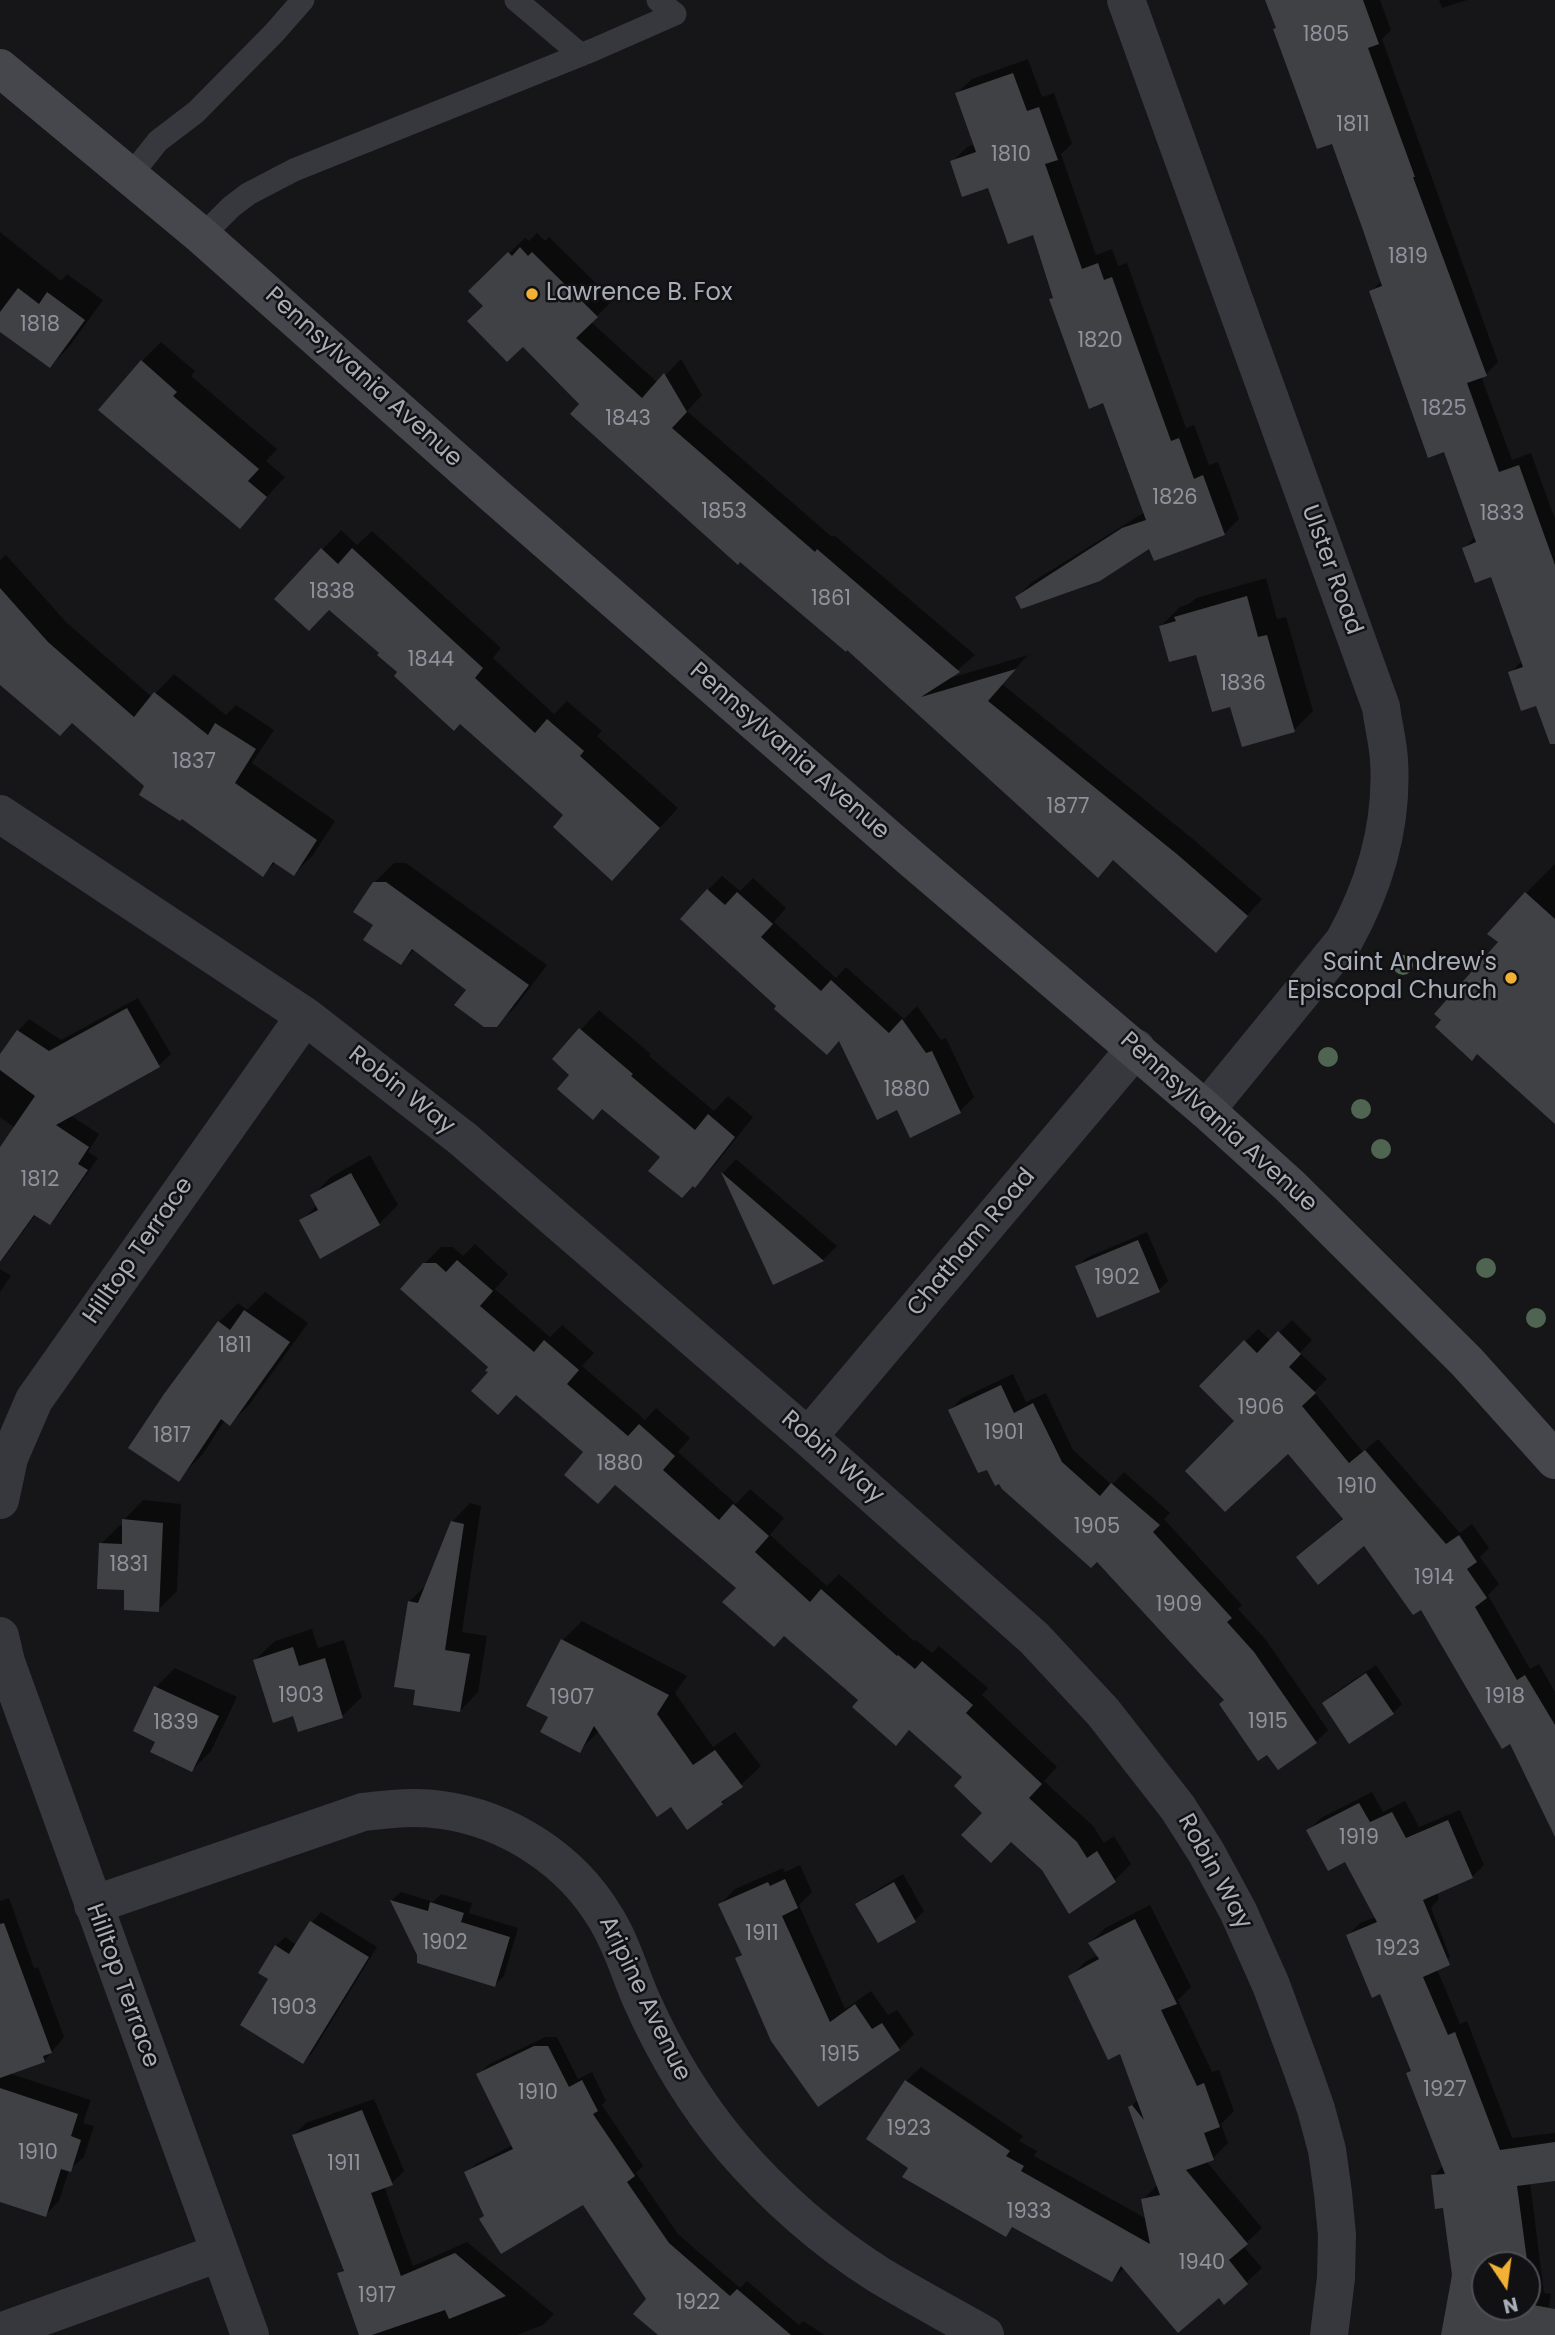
<!DOCTYPE html>
<style>
body{margin:0}
#map{position:relative;width:1555px;height:2335px;overflow:hidden;background:#161618;font-family:Poppins,sans-serif}
canvas{display:block}
.north{position:absolute;left:1471px;top:2251px;width:70px;height:70px;box-sizing:border-box;background:#111113;border:2px solid #4d4f55;border-radius:50%;rotate:167deg;font-size:19px;font-weight:700;line-height:28px;text-align:center;color:#a8adb8}
.north::after{content:'';display:block;margin:auto;width:24px;height:32px;background:#f2b134;clip-path:polygon(50% 0,100% 100%,50% 72%,0 100%)}
</style>
<div id="map">
<canvas width="1555" height="2335"></canvas>
<div class="north">N</div>
</div>
<script>
const context = document.querySelector('canvas').getContext('2d');
context.lineJoin = 'round';
function fillPath(path, color) {
  context.fillStyle = color;
  context.fill(path, 'evenodd');
}
function trace(path, color, width, dash) {
  context.strokeStyle = color;
  context.lineWidth = width;
  context.lineCap = dash ? 'butt' : 'round';
  context.setLineDash(dash || []);
  context.stroke(path);
}
function label(font, color, halo, rows, align = 'center') {
  context.font = font + ' Poppins,sans-serif';
  context.lineWidth = 5;
  context.setLineDash([]);
  context.textBaseline = 'middle';
  context.strokeStyle = halo;
  context.fillStyle = color;
  for (const [text, x, y, turn = 0] of rows) {
    context.save();
    context.translate(x, y);
    context.rotate((+turn || 0) * Math.PI / 180);
    context.textAlign = isNaN(turn) ? turn : align;
    if (halo) context.strokeText(text, 0, 0);
    context.fillText(text, 0, 0);
    context.restore();
  }
}
const shadow = new Path2D(`
 M1267,0h113l11,30 -9,9 116,323 -12,12 -5,2 31,84 19,-7 24,66v178l-45,-24 12,-12 -30,-87 -28,-26 12,-12 -31,-86 -74,-158 11,-12 -49,-139 -56,-114z
 M1439,0h28l-25,8z
 M1028,59l14,38 12,-4 18,51 -11,10 35,101 16,-6 6,17 9,-3 59,165 8,-3 15,40 9,-3 21,57 -15,15 -74,12 -133,51 15,-15 113,-70 -41,-111 -49,-105 -21,-63 -45,-47 -37,-24 15,-15 8,-3 -18,-51 15,-14z
 M0,232l61,49 6,-7 36,26 -34,47 -19,19 -50,-36z
 M537,233l8,8 4,-4 64,63 -22,22 67,61 23,-24 21,36 -15,16 145,126 2,-2 141,120 -28,24 81,-24 -26,29 192,156 68,59 -46,51 -102,-91 -17,16 -516,-471 -96,-98 1,-31 39,-37 4,3z
 M161,342l34,29 -4,5 86,73 -11,12 19,16 -45,49 -98,-165z
 M341,530l16,15 15,-14 129,117 -8,10 61,56 13,-13 35,30 -5,5 81,72 -47,52 -65,-45 -237,-206 -53,-10z
 M6,555l61,68 85,74 22,-23 52,41 10,-10 38,25 -22,33 83,58 -22,34 -19,19 -18,-12 -13,12 -116,-88 -74,-65 -73,-44v-117z
 M1266,578l11,41 9,-2 27,94 -19,19 -62,-25 -34,-52 -37,-27 19,-19 9,-3 7,-6z
 M394,863h12l141,102 -31,41 -20,19 -27,-35 -54,-41 -14,14 -27,-80z
 M1555,864v257l-54,-179 25,-49z
 M722,876l18,15 13,-13 33,30 -12,14 62,56 10,-11 58,52 13,-13 24,34 5,-2 28,59 -14,14 -62,-3 -58,-69 -62,-33 -70,-116z
 M138,998l33,56 -12,11 -89,50 29,19 -11,18 10,6 -37,53 -12,12 -13,-9 -36,49v-113l15,-22 -15,-11v-60l18,-26 11,-12 32,21z
 M599,1010l52,44 -2,2 65,55 14,-15 25,21 -39,49 -19,19 -141,-126z
 M370,1155l28,50 -19,19 -77,-4 15,-15 -5,-9 19,-19z
 M736,1159l101,87 -14,14 -49,22 -51,-109z
 M1147,1232l21,49 -9,9 -82,-23 9,-9z
 M475,1244l33,30 -13,15 55,48 12,-12 32,28 -12,13 63,54 11,-12 34,30 -12,14 58,52 14,-15 34,29 -14,17 57,51 12,-12 75,67 2,-1 16,13 7,-7 49,42 -6,7 75,72 -13,14 49,45 11,17 10,-7 17,28 -16,16 -45,31 -27,-42 -58,-56 -20,-36 -55,-48 -14,14 -36,-43 -122,-112 -152,-136 -96,-80 1,-5 -67,-103 17,-17h12l10,9z
 M0,1269l11,7 -11,16z
 M265,1292l43,31 -59,82 -19,19 -5,-4 -23,35 -19,19 36,-152 19,-19 9,7z
 M1292,1320l20,20 -12,13 27,26 -13,13 49,60 15,-13 82,94 12,-9 17,24 -9,9 19,27 -11,11 42,74 9,-5 16,28v141l-44,-92 -90,-134 -56,-63 -67,13 46,-40 -56,-66 -51,-30 -36,-35 57,-57 13,12z
 M1013,1374l13,28 20,-9 27,57 39,35 12,-13 46,41 -6,6 78,86 -4,4 28,31 62,90 -12,12 -91,-43 -128,-139 -147,-150 12,-12z
 M143,1500l38,4 -4,87 -19,19 -32,-22 -25,-44 19,-19h4v-5z
 M470,1503l11,3 -19,126 25,4 -9,56 -18,19 -43,-22 -8,-87 18,-18 25,-62z
 M582,1621l105,55 -12,17 38,54 22,-15 26,34 -39,37 -34,24 -16,-23 -73,-73 -20,20 -28,-34 12,-77z
 M312,1629l6,19 26,-8 18,57 -20,19 -48,-2 -39,-54 20,-19z
 M1376,1665l26,39 -9,9 -69,-10 9,-9z
 M175,1668l62,29 -26,54 -19,19 -35,-29 -1,-54z
 M1372,1792l11,20 22,-11 14,26 41,-17 24,55 -12,12 -35,15 2,7 -8,9 19,49 -13,12 23,55 7,-3 45,117 43,-5v46l-25,3 14,111 7,1 -6,39 -2,2h-72l-18,-60 -8,-69 -12,-30 11,-11 -36,-92 5,-4 -32,-77 -33,-57 12,-12 16,-6 -31,-58 -36,-29 12,-12zM1485,2265h42v42h-42z
 M800,1865l12,27 -13,13 46,104 26,-18 17,24 9,-5 17,24 -15,15 -81,56 -81,-146 5,-6 -22,-49 15,-15 48,-21 2,4z
 M903,1874l21,37 -9,9 -58,-15 10,-9z
 M401,1892l32,10 8,-8 31,9 -3,10 49,15 -14,48 -9,9 -76,-31 -27,-54z
 M9,1898l25,70 4,-1 26,70 -20,24 -36,12 83,27 -8,23 11,3 -10,31 -15,13 -10,31 -14,14 -45,-15v-299z
 M1150,1905l41,82 -13,13 34,72 7,-2 15,41 -13,13 7,19 -15,15 -7,3 56,67 -19,18 19,22 -37,34 -6,-6 -94,-29 -13,13 -98,-54 -9,9 -95,-67 -4,-87 15,-14 102,69 -4,5 18,10 -3,5 113,63 -4,-19 15,-16 -28,-76 8,-9 -17,-47 -51,-75 15,-15 13,-7 -8,-12 15,-15z
 M321,1912l56,35 -65,106 -9,9 -33,-83 6,-33 9,-9 12,8 15,-23z
 M545,2037h12l21,42 14,-7 14,29 -4,4 41,61 -7,7 42,61 62,54 7,-7 52,44 4,-4 22,14h-164l-13,-36 -65,-96 -97,12 -20,-42 10,-9 37,-19 -35,-70 10,-10z
 M374,2099l30,72 -12,12 -8,3 29,80 54,-24 87,72 -11,11 -26,10h-156l-22,-61 6,-6 -51,-133 12,-12z`);
const building = new Path2D(`
 M1265,0h98l16,44 -11,4 47,129h-2l74,199 -20,7 32,89 20,-7 36,100v179h-5l-14,-38 -15,5 -13,-39 15,-5 -32,-90 -16,6 -13,-35 14,-6 -32,-90 -16,6 -59,-167 13,-5 -19,-56 -31,-86 -15,5 -44,-120 3,-1z
 M1013,73l14,38 12,-4 19,53 -13,4 37,105 16,-6 6,17 8,-3 59,164 8,-3 15,41 9,-4 22,60 -71,26 -5,-12 -49,32 -79,28 -6,-12 107,-69 24,-8 -43,-117 -14,6 -40,-110 4,-1 -20,-63 -25,9 -20,-56 -26,9 -12,-36 26,-9 -21,-59z
 M520,247l8,9 4,-4 66,65 -22,21 66,60 22,-25 23,39 -15,16 143,124 2,-3 143,123 -39,25 95,-28 -28,32 190,154 70,61 -32,37 -103,-93 -15,18 -251,-228 -1,2 -106,-90 -2,3 -168,-151 9,-10 -56,-57 -16,15 -40,-41 16,-15 -15,-15 40,-39 4,4z
 M18,288l21,16 8,-12 38,28 -35,48 -50,-36v-20z
 M141,360l36,32 -4,4 86,73 -11,12 19,16 -27,32 -142,-119z
 M321,548l17,16 14,-16 131,120 -8,10 60,55 12,-14 37,32 -4,5 80,72 -48,53 -59,-54 10,-12 -103,-91 -6,7 -60,-55 3,-4 -20,-17 2,-2 -50,-43 -20,21 -35,-32z
 M0,588l48,54 86,75 20,-25 54,43 7,-12 41,26 -21,34 82,57 -23,36 -21,-14 -10,15 -81,-58 -2,2 -41,-26 5,-9 -72,-63 -12,13 -60,-51z
 M1247,596l11,41 9,-2 28,97 -53,15 -12,-40 -18,5 -16,-57 -27,7 -10,-36 17,-5 -2,-4z
 M373,882h13l143,103 -32,42h-13l-30,-22 12,-15 -54,-41 -11,16 -38,-25 10,-15 -20,-13z
 M707,889l18,16 12,-13 36,32 -12,13 60,54 10,-11 58,53 13,-14 24,34 6,-2 29,62 -51,25 -13,-28 -20,10 -38,-79 -12,14 -53,-46 2,-3 -96,-87z
 M1525,892l30,27v205l-78,-70 -5,7 -37,-34 6,-7 -7,-6 64,-72 -11,-8z
 M127,1008l33,59 -104,58 33,22 -11,17 10,6 -38,55 -16,-10 -34,47v-115l35,-51 -35,-26v-16l17,-24 32,21z
 M579,1028l54,46 -2,2 64,54 13,-16 27,23 -40,51 -2,-2 -11,12 -34,-27 12,-14 -58,-48 -9,11 -36,-31 12,-14 -17,-16z
 M721,1172l103,89 -51,24z
 M351,1173l29,52 -60,34 -21,-39 19,-10 -8,-15z
 M1138,1240l22,52 -63,26 -22,-52z
 M457,1260l36,31 -13,15 54,46 10,-12 35,30 -12,14 61,52 11,-12 36,32 -12,14 56,50 14,-16 36,32 -14,16 55,50 11,-13 76,67 1,-1 17,14 7,-8 51,44 -7,8 76,71 -13,14 48,44 10,16 10,-7 19,31 -47,32 -27,-44 -31,-28 -20,21 -30,-28 21,-22 -28,-27 8,-9 -53,-47 -13,16 -44,-39 6,-7 -74,-64 -10,11 -52,-45 14,-14 -121,-103 -17,19 -34,-29 19,-23 -67,-57 -18,20 -27,-24 17,-19 -3,-1 3,-4 -88,-78 23,-26h13l10,9z
 M244,1310l46,32 -60,84 -9,-7 -42,63 -51,-34 36,-54 54,-73 12,9z
 M1278,1331l23,23 -12,13 27,26 -14,13 47,57 16,-13 81,94 13,-9 18,27 -10,7 20,29 -12,9 42,73 8,-5 30,50v112l-45,-93 -8,5 -81,-139 -8,5 -49,-69 -46,39 -22,-28 47,-38 -55,-65 -63,58 -40,-41 49,-50 -35,-35 45,-46 13,13z
 M1001,1385l13,28 19,-10 29,59 38,34 11,-13 49,42 -7,7 79,86 -5,4 27,30 63,91 -39,27 -11,-15 -9,6 -39,-57 5,-4 -127,-138 -6,6 -89,-79 -3,-5 -4,2 -8,-16 -9,3 -30,-63z
 M122,1519l41,4 -4,89 -35,-2v-20l-27,-1 2,-46 23,1z
 M451,1521l13,3 -19,126 25,4 -10,58 -47,-7 2,-15 -21,-3 14,-86 10,2z
 M561,1639l108,56 -12,19 36,51 22,-15 28,37 -22,15 2,2 -36,26 -16,-23 -14,10 -63,-91 -14,27 -40,-21 8,-15 -22,-11z
 M293,1647l6,19 26,-8 18,60 -45,14 -5,-16 -20,7 -20,-63z
 M1366,1673l28,41 -45,30 -27,-41z
 M154,1686l65,30 -27,56 -42,-20 5,-10 -22,-11z
 M1359,1803l11,19 22,-10 14,26 42,-18 25,58 -50,22 27,65 -27,12 25,58 7,-3 45,118 55,-8v39l-38,5 16,119 22,4v26h-114l11,-60 -9,-67 -8,1 -4,-34 14,-1 -39,-101 5,-2 -31,-77 -8,4 -26,-63 31,-13 -32,-60 -17,9 -22,-41zM1485,2265h42v42h-42z
 M785,1879l13,29 -16,8 48,106 25,-18 17,25 10,-6 18,27 -82,57 -47,-66 -36,-83 7,-3 -24,-51 50,-22 2,4z
 M894,1882l22,40 -38,21 -23,-39z
 M390,1900l38,11 2,-9 34,11 -3,9 49,15 -15,50 -78,-24v-8z
 M1135,1919l42,85 -16,6 36,76 7,-3 16,44 -16,6 10,27 -28,10 62,74 -19,16 19,24 -24,21 -5,-7 -41,35 -57,-67 -9,16 -100,-55 -6,10 -104,-60 6,-9 -42,-29 39,-59 105,71 -4,5 18,10 -3,5 129,73 -9,-45 19,-4 -32,-88 4,-2 12,15 -24,-66 -12,6 -40,-84 31,-17 -11,-16z
 M310,1921l59,36 -66,107 -63,-39 28,-46 -10,-6 17,-28 14,9z
 M4,1923l48,130 -9,3 2,6 -45,16v-154z
 M534,2046h14l21,41 13,-7 16,31 -5,3 42,62 -8,6 42,61 61,53 7,-7 54,46h-133l-25,-21 13,-15 -63,-94 -82,49 -22,-35 5,-3 -20,-44 49,-23 -37,-75z
 M0,2088l78,26 -7,22 10,4 -10,32 -10,-3 -15,48 -46,-15z
 M362,2110l31,75 -22,8 30,83 54,-23 51,43 -57,23 -4,-9 -73,25h-13l-22,-62 7,-2 -52,-136z`);
const lane = new Path2D(`
 M516,0l65,55
 M130,176l28,-35 38,-29 78,-79 29,-33
 M202,236l29,-29 17,-13 46,-24 299,-120 82,-36 -17,-14`);
const street = new Path2D(`
 M1126,0l255,707c2,17 7,35 8,53 4,64 -14,125 -45,181l-138,169
 M0,814l305,202 158,123 345,298 226,201 69,74 75,96 28,44 32,59 33,74 31,84 14,40 11,41 6,43 4,42 -1,43 -7,57
 M808,1437l328,-389
 M0,1500l9,-42 25,-58 271,-384
 M0,1636l6,26 244,673
 M93,1905l270,-93c27,-3 53,-6 79,-2 66,9 129,50 163,107 16,25 24,54 36,82 24,54 53,103 91,148 42,49 92,93 147,128 35,21 71,40 106,60
 M0,2332l219,-79`);
const secondary = new Path2D(`
 M0,68l202,168 292,259 419,365 293,250 84,76 177,176 88,98`);
const trees = [
 [1403,965],
 [1328,1057],
 [1361,1109],
 [1381,1149],
 [1486,1268],
 [1536,1318]
];
const markers = [
 [532,294,7,"#f2b134"],
 [1511,978,7,"#f2b134"]
];
const numberNames = [
 ["1805",1326,36],
 ["1811",1353,126],
 ["1810",1011,156],
 ["1819",1408,258],
 ["1818",40,326],
 ["1820",1100,342],
 ["1825",1444,410],
 ["1843",628,420],
 ["1826",1175,499],
 ["1853",724,513],
 ["1833",1502,515],
 ["1838",332,593],
 ["1861",831,600],
 ["1844",431,661],
 ["1836",1243,685],
 ["1837",194,763],
 ["1877",1068,808],
 ["1880",907,1091],
 ["1812",40,1181],
 ["1902",1117,1279],
 ["1811",235,1347],
 ["1906",1261,1409],
 ["1901",1004,1434],
 ["1817",172,1437],
 ["1880",620,1465],
 ["1910",1357,1488],
 ["1905",1097,1528],
 ["1831",129,1566],
 ["1914",1434,1579],
 ["1909",1179,1606],
 ["1903",301,1697],
 ["1918",1505,1698],
 ["1907",572,1699],
 ["1915",1268,1723],
 ["1839",176,1724],
 ["1919",1359,1839],
 ["1911",762,1935],
 ["1902",445,1944],
 ["1923",1398,1950],
 ["1903",294,2009],
 ["1915",840,2056],
 ["1927",1445,2091],
 ["1910",538,2094],
 ["1923",909,2130],
 ["1910",38,2154],
 ["1911",344,2165],
 ["1933",1029,2213],
 ["1940",1202,2264],
 ["1917",377,2297],
 ["1922",698,2304]
];
const poiNames = [
 ["Lawrence B. Fox",546,294],
 ["Saint Andrew's",1497,964,"right"],
 ["Episcopal Church",1497,992,"right"]
];
const streetNames = [
 ["Pennsylvania Avenue",363,378,42],
 ["Ulster Road",1331,570,70],
 ["Pennsylvania Avenue",789,752,41],
 ["Robin Way",401,1091,38],
 ["Pennsylvania Avenue",1218,1123,42],
 ["Chatham Road",972,1243,-50],
 ["Hilltop Terrace",139,1251,-55],
 ["Robin Way",832,1458,41],
 ["Robin Way",1214,1872,61],
 ["Hilltop Terrace",122,1986,70],
 ["Aripine Avenue",644,1999,64]
];
fillPath(shadow, '#0007');
fillPath(building, '#404145');
trace(lane, '#37383d', 23);
trace(street, '#37383d', 38);
trace(secondary, '#45474d', 38);
context.fillStyle = '#506452';
for (const [x, y] of trees) {
  context.beginPath();
  context.arc(x, y, 10, 0, 2 * Math.PI);
  context.fill();
}
for (const [x, y, r, color] of markers) {
  const dot = new Path2D();
  dot.arc(x, y, r, 0, 2 * Math.PI);
  context.fillStyle = color;
  context.fill(dot);
  trace(dot, '#111113', 2.5);
}
label('21px', '#8e929b', null, numberNames);
label('24px', '#a8adb8', '#111113', poiNames, 'left');
label('24px', '#a8adb8', '#111113', streetNames);
</script>
